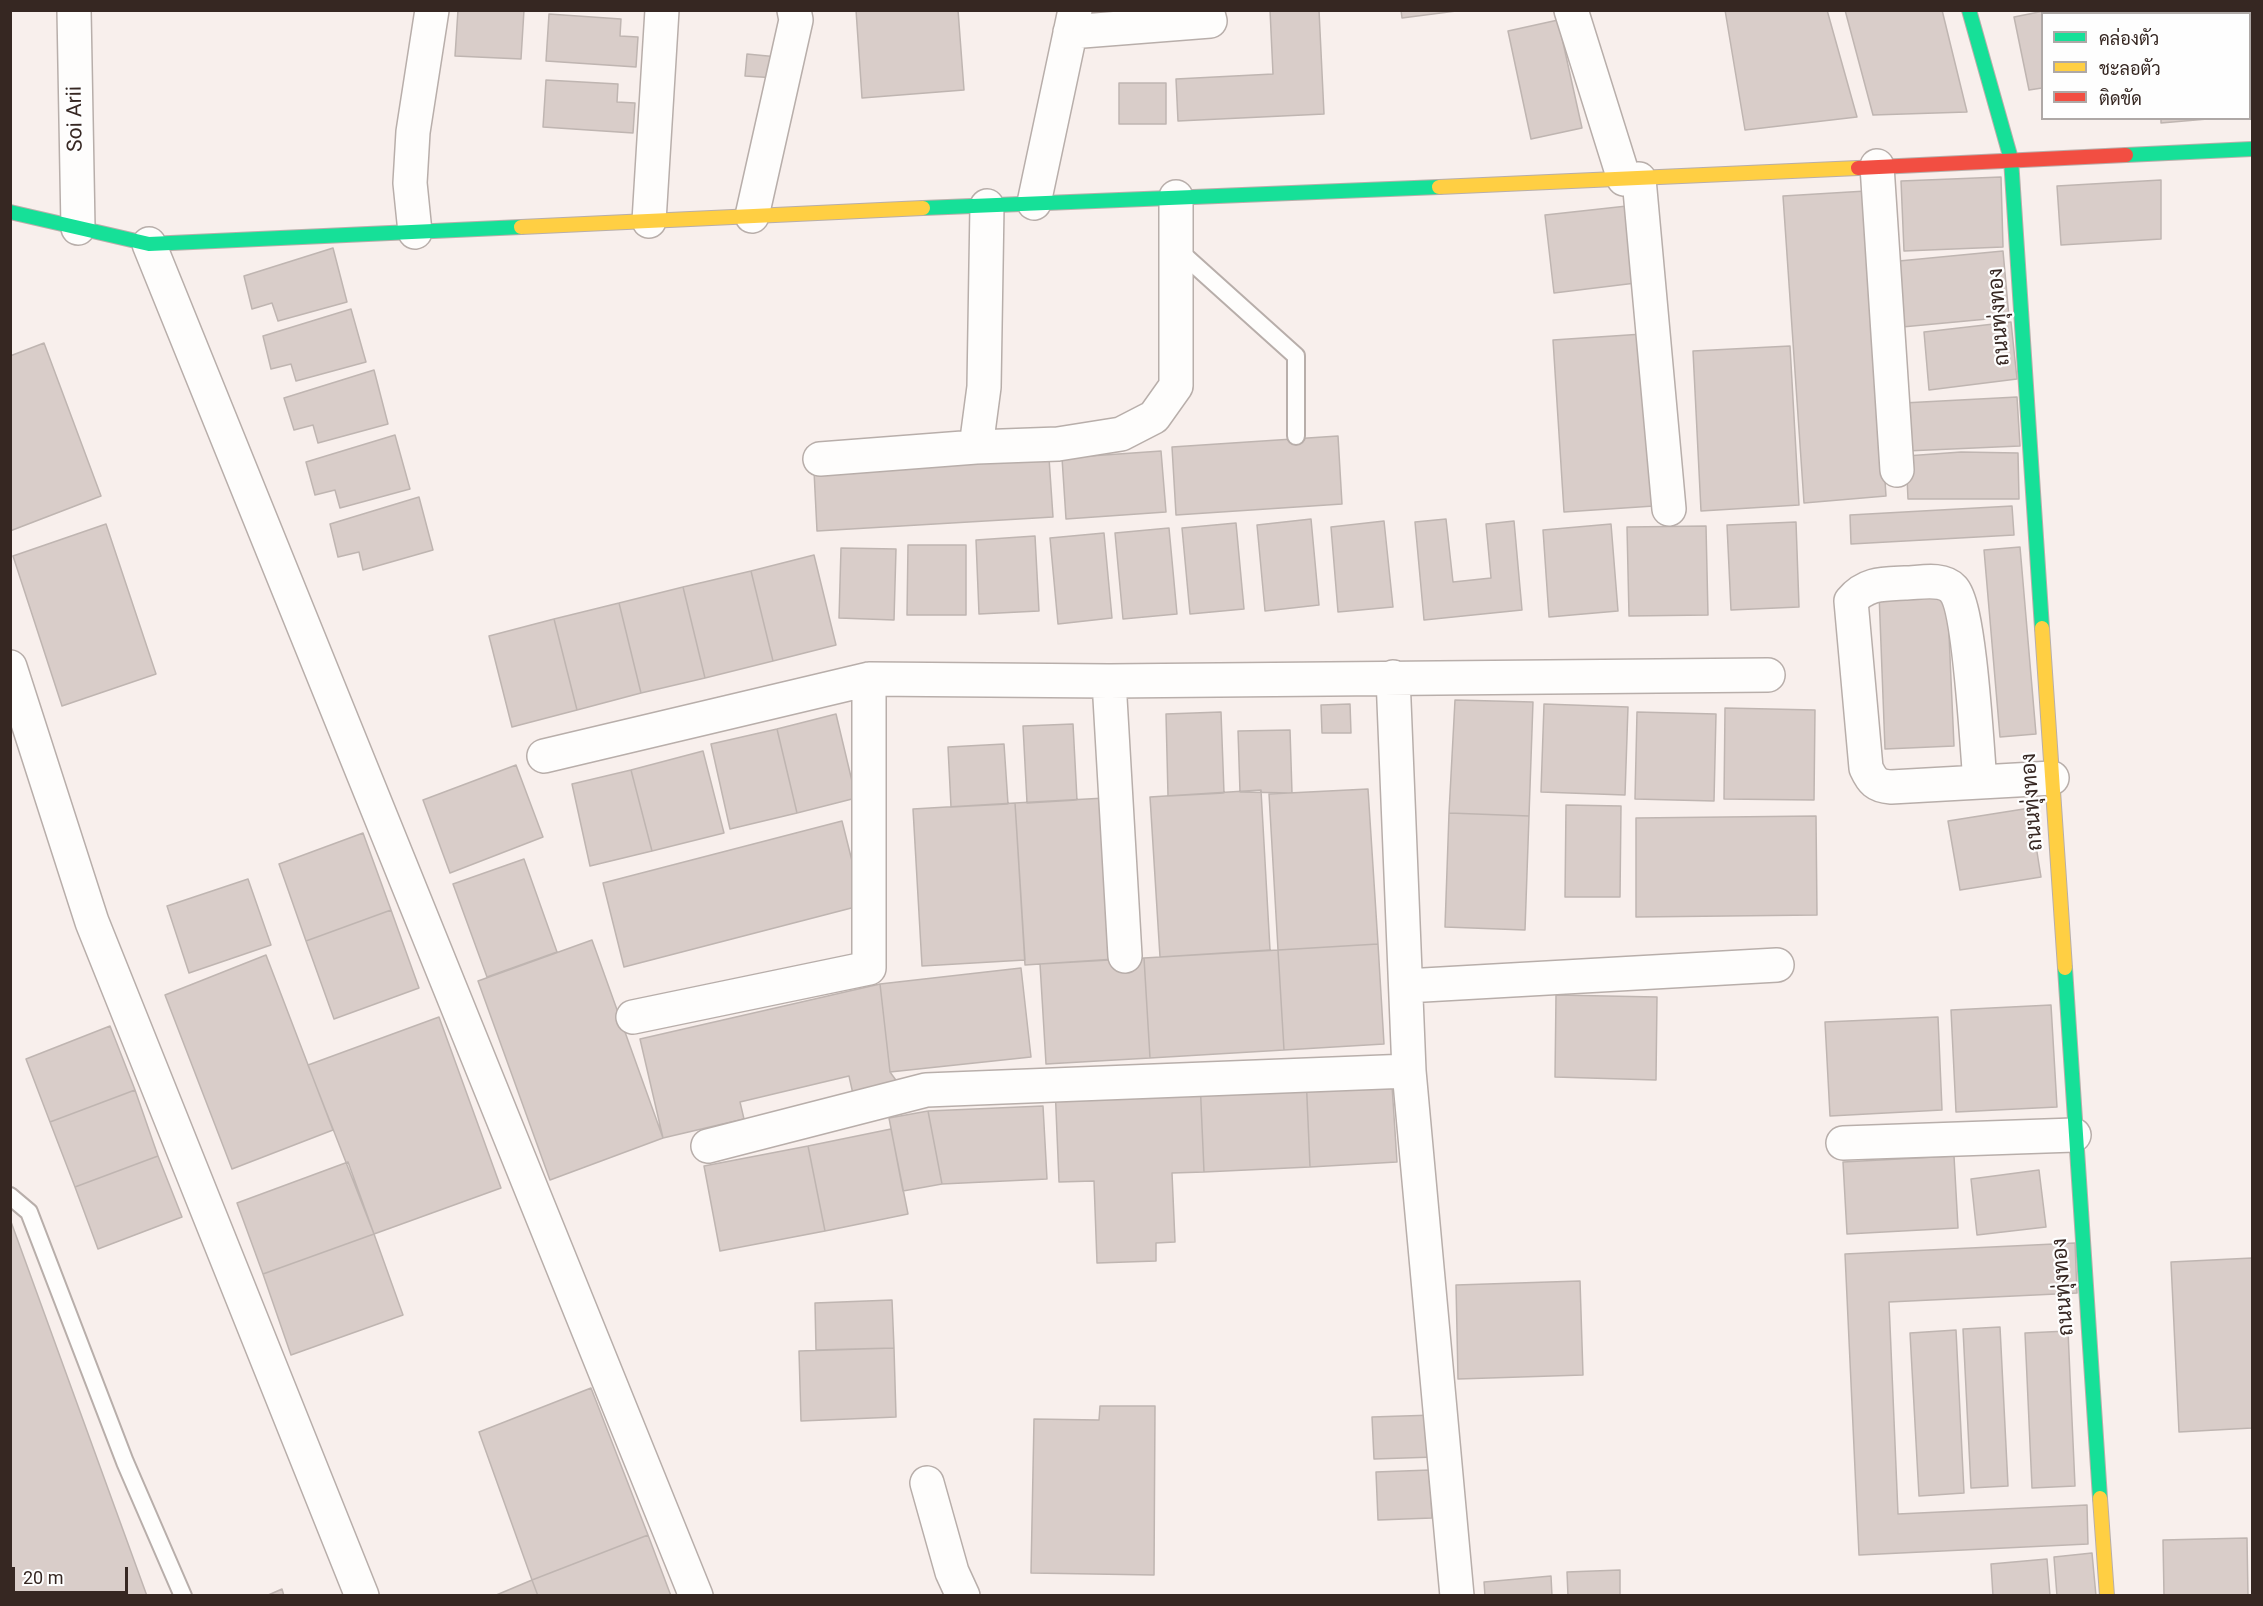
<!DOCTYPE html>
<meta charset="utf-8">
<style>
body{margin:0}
#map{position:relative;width:2263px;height:1606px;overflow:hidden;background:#f8efec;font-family:Roboto,Sarabun,sans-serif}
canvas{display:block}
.frame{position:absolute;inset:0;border:12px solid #362722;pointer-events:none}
.legend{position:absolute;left:2041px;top:12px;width:210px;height:108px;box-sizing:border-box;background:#fefefe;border:2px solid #aea8a6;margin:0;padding:8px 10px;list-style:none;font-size:18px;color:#362722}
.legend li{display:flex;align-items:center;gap:12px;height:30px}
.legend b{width:30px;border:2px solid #aea8a6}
.scale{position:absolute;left:12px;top:1567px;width:116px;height:27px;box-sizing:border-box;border:3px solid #362722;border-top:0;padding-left:8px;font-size:18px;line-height:21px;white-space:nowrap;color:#362722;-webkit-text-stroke:4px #fefefe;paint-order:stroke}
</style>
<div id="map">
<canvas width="2263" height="1606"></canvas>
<div class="frame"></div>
<ul class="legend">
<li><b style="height:8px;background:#16e098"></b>คล่องตัว</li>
<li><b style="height:8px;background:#ffcf43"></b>ชะลอตัว</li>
<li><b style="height:8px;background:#f24e42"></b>ติดขัด</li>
</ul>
<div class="scale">20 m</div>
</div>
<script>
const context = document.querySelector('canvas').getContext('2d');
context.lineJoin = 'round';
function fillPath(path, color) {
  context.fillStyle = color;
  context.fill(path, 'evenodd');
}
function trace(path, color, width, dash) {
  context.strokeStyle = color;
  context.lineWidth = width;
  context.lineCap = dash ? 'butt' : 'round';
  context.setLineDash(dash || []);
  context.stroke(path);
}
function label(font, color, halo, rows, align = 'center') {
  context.font = font + ' Roboto,Sarabun,sans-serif';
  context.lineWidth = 4.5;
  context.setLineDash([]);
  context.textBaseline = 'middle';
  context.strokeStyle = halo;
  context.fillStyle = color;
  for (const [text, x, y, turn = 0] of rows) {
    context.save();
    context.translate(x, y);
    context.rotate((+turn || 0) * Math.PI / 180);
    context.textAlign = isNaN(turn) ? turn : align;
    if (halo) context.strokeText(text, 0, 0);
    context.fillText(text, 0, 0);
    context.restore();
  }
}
const building = new Path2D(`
 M458,10h66l-3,49 -66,-3z
 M856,10h102l6,80 -102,8z
 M1270,10h49l5,104 -146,7 -2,-42 97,-5z
 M1401,10h63l-62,8z
 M1725,10h102l30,107 -112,13z
 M1845,10h97l25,102 -94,3z
 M2049,10h17l1,4h-25v74l-13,2 -15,-73z
 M2092,10h41v4h-40z
 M2146,10h96l1,4h-96z
 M549,14l72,5 -1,17 18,1 -2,30 -90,-6z
 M1558,20l24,108 -51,11 -23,-108z
 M747,54l31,3 -2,21 -31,-2z
 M2250,58l2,19v39h-2z
 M546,80l72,4 -1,18 18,1 -2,30 -90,-6z
 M1119,83h47v41h-47z
 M2161,118h58l-58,5z
 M2001,177l2,70 -99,4 -3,-70z
 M2161,180v59l-100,6 -4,-59z
 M1866,191l20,305 -82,7 -21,-307z
 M1627,206l9,77 -82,10 -9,-78z
 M333,248l14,54 -69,19 -6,-18 -20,6 -8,-33z
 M2003,251l6,66 -107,10 -3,-66z
 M351,309l15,53 -70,19 -5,-17 -20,5 -8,-33z
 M2011,322l6,57 -88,11 -5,-58z
 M1643,334l11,172 -90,6 -11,-172z
 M44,343l57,153 -91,35v-175z
 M1790,346l9,159 -98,6 -8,-160z
 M374,370l14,54 -70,19 -5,-18 -19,5 -10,-32z
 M2017,397l3,49 -114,5 -3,-48z
 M395,435l15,54 -70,19 -5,-18 -20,5 -9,-33z
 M1338,436l4,68 -166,11 -4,-68z
 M1161,451l5,61 -100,7 -4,-61z
 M1961,452l57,1 1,46h-111l-2,-43z
 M1049,458l4,59 -236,14 -3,-60z
 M419,497l14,53 -70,20 -4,-18 -21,5 -8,-33z
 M2012,506l2,29 -163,9 -1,-29z
 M1311,519l8,86 -54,6 -8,-86z
 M1446,519l7,63 38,-4 -5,-54 28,-3 8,89 -98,10 -9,-98z
 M1384,521l9,86 -55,5 -7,-85z
 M1796,522l3,85 -68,3 -4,-85z
 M1236,523l8,86 -54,5 -8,-86z
 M106,524l50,150 -94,32 -49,-150z
 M1611,524l7,87 -69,6 -6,-87z
 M1706,526l2,89 -79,1 -2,-89z
 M1169,528l8,86 -54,5 -8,-86z
 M1104,533l8,85 -54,6 -8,-86z
 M1035,536l4,75 -60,3 -3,-74z
 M908,545h58v70h-59z
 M2020,547l16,187 -36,3 -16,-187z
 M841,548l55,1 -2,71 -55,-2z
 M814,555l22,90 -63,16 -22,-90z
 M751,571l22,90 -68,17 -22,-91z
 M683,587l22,91 -64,15 -22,-90z
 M1947,590l7,156 -69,3 -6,-156z
 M619,603l22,90 -64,17 -23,-91z
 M554,619l23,91 -65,17 -23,-91z
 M1455,700l78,2 -4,114 -80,-3z
 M1350,704l1,29h-29l-1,-28z
 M1544,704l84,3 -3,88 -84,-3z
 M1725,708l90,2 -1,90 -90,-1z
 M1221,712l3,81 -56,3 -2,-82z
 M1637,712l79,2 -2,87 -79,-2z
 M836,714l20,84 -59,15 -20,-84z
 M1073,724l4,76 -50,3 -4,-77z
 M777,729l20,84 -67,16 -19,-85z
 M1290,730l2,63 -52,-1 -2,-61z
 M1004,744l4,60 -57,3 -3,-60z
 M703,751l21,82 -72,18 -21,-81z
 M516,765l27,72 -93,36 -27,-73z
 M631,770l21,81 -62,15 -18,-82z
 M1368,789l10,155 -100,6 -9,-156z
 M1261,790l9,160 -110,7 -10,-160z
 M1105,798l10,161 -90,6 -10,-162z
 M1015,803l10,157 -103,6 -9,-157z
 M1566,805l55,1 -1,91h-55z
 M2030,808l11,69 -81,13 -12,-69z
 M1449,813l80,3 -4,114 -80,-3z
 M1816,816l1,99 -181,2v-99z
 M842,821l21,84 -239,62 -21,-84z
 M363,833l28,77 -85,31 -27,-77z
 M524,859l33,93 -70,25 -34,-93z
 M248,879l23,66 -82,28 -22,-67z
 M391,910l28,78 -85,31 -28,-78z
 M592,940l71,198 -113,42 -72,-199z
 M1378,944l6,100 -100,6 -6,-100z
 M1278,950l6,100 -134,8 -6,-100z
 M266,955l67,175 -101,39 -67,-174z
 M1144,958l6,100 -104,6 -6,-100z
 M1021,968l10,89 -141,15 -10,-88z
 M880,984l10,88 8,11 -45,11 -4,-18 -109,26 4,17 -81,19 -23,-99z
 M1556,995l101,2 -1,83 -101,-3z
 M2051,1005l6,102 -101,5 -5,-102z
 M439,1017l62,171 -127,46 -66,-169z
 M1938,1017l4,93 -112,6 -5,-94z
 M110,1026l25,64 -85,32 -24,-63z
 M1391,1070l6,92 -87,5 -4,-92z
 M1306,1075l4,92 -106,5 -4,-92z
 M1200,1080l4,92 -32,1 3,69 -19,1v18l-59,2 -3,-82 -35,1 -4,-96z
 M135,1090l23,66 -83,31 -25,-65z
 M1043,1106l4,73 -105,5 -14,-73z
 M928,1111l14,73 -39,7 -14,-73z
 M891,1129l17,85 -83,17 -17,-85z
 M808,1146l17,85 -105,20 -16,-85z
 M158,1156l24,61 -84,32 -23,-62z
 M1954,1156l4,72 -111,6 -4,-72z
 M348,1162l26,72 -111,40 -26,-71z
 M2039,1170l7,57 -69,8 -6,-56z
 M10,1219l137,377h-137z
 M374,1234l29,81 -112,40 -28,-81z
 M2075,1243l2,50 -188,9 9,212 189,-9 1,39 -229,11 -14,-301z
 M2252,1258v170l-73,4 -8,-170z
 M1580,1281l3,94 -125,4 -2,-94z
 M892,1300l2,48 -78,2 -1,-47z
 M2000,1327l8,159 -37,2 -8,-159z
 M1956,1330l8,163 -45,3 -9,-163z
 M2068,1331l7,155 -43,2 -7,-155z
 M894,1348l2,69 -95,4 -2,-70z
 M591,1388l57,147 -116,45 -53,-148z
 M1100,1406h55l-1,169 -123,-2 3,-154 65,1z
 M1434,1415l1,42 -61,2 -2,-42z
 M1430,1470l2,48 -54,2 -2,-48z
 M648,1535l23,61h-133l-6,-16z
 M2247,1538l1,58h-84l-1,-56z
 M2092,1553l4,43h-39l-3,-39z
 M2047,1559l3,37h-57l-2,-32z
 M1620,1570v26h-52l-1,-24z
 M1551,1576l1,20h-67l-1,-14z
 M532,1580l6,16h-44z
 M282,1589l2,7h-18z`);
const lane = new Path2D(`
 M1177,249l119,107v80
 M10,1196l19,16 96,250 58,134`);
const street = new Path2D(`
 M74,10l4,218
 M1571,10l53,169
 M1070,32l140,-11 -3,-11
 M1877,166l20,304
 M1639,179l30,330
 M1034,203l41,-193
 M987,206l-3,181 -8,60 82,-3 63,-10 33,-17 22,-31v-189
 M752,216l44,-196 -2,-10
 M649,221l13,-211
 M415,232l-5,-49 3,-51 19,-122
 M149,244l547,1352
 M820,459l156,-12
 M10,667l82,255 270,674
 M1393,677l16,394 48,525
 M1109,681l16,275
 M544,756l325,-77 240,2 659,-6
 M1980,782c-3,-33 -10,-175 -27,-193 -11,-12 -34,-6 -48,-6 -22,1 -39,0 -54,18l15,167c6,13 10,18 25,19l161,-9
 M1406,986l371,-21
 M633,1017l236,-49v-289
 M1843,1143l231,-8
 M708,1146l218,-56 483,-19
 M927,1483l25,89 11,24`);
const fast = new Path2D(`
 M1969,10l42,149 31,469
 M2126,155l126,-6
 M923,208l516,-21
 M10,212l139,32 372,-17
 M2065,968l35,530`);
const slow = new Path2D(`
 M1439,187l419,-19
 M521,227l402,-19
 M2042,628l23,340
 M2100,1498l7,98`);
const jam = new Path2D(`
 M1858,168l268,-13`);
const streetNames = [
 ["Soi Arii",76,119,-91],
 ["ถนนทุ่งทอง",2000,317,-94],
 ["ถนนทุ่งทอง",2033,802,-94],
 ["ถนนทุ่งทอง",2064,1287,-94]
];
fillPath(building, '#d9cdc9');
trace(building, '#bfb5b1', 1.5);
trace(lane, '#b8aeaa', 20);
trace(street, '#b8aeaa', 36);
trace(fast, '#b8aeaa', 16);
trace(slow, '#b8aeaa', 16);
trace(jam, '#b8aeaa', 16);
trace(lane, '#fefdfc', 16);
trace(street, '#fefdfc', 33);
trace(fast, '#16e098', 14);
trace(slow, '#ffcf43', 14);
trace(jam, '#f24e42', 14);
label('21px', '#362722', '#fefefe', streetNames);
</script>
